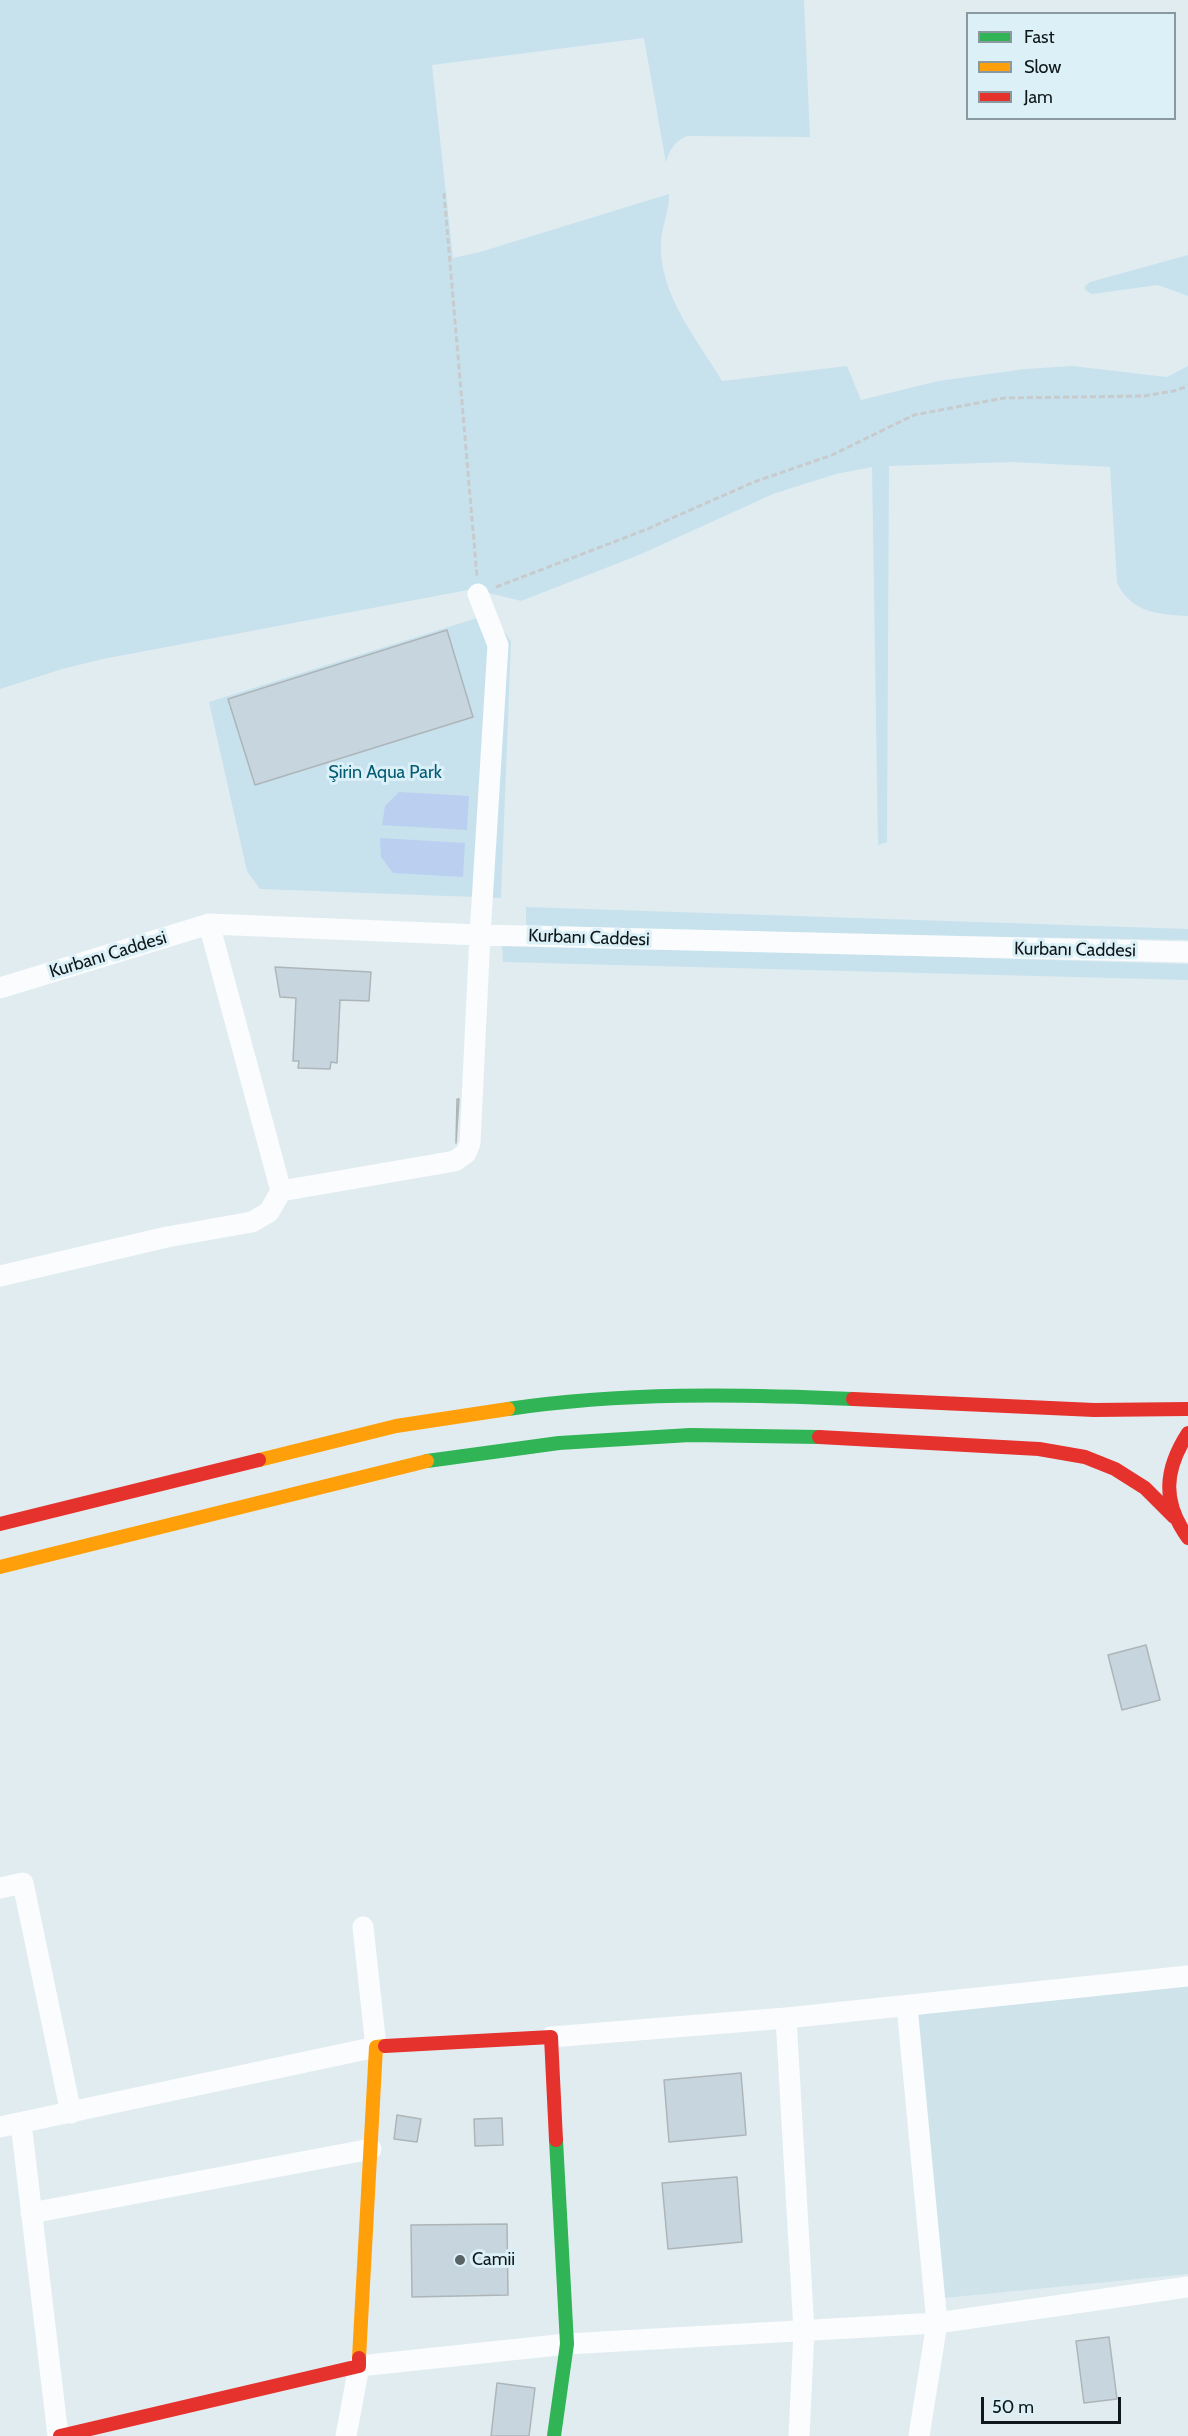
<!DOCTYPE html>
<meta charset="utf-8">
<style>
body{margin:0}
#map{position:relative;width:1188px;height:2436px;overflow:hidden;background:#e1ecf1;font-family:Cabin,sans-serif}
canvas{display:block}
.legend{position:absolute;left:966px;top:12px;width:210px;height:108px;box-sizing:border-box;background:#dbf0f7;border:2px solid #8a999f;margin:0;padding:8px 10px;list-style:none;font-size:18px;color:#10171a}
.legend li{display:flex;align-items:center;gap:12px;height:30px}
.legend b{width:30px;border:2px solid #8a999f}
.scale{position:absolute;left:981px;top:2397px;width:140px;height:27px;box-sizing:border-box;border:3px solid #10171a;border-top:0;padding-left:8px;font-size:18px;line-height:21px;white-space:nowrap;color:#10171a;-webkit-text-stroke:4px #dbf0f7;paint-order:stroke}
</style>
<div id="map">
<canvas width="1188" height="2436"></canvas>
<ul class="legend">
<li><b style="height:8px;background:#30b455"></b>Fast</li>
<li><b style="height:8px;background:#ff9f0a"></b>Slow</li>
<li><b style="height:8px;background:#e5322d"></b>Jam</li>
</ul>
<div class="scale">50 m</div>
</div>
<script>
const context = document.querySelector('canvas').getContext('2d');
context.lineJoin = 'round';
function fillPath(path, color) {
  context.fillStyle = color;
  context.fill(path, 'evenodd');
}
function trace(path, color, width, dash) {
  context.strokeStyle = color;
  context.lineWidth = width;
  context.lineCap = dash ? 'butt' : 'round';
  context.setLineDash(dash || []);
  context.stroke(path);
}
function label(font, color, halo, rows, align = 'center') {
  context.font = font + ' Cabin,sans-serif';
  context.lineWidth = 6;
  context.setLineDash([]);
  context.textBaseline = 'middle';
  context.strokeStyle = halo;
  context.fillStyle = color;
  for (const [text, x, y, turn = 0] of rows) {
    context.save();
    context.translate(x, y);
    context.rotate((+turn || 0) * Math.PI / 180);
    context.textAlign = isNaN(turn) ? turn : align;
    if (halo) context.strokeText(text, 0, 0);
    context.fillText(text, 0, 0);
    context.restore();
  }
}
const built = new Path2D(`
 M1188,1969v305l-254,25 -22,-283z`);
const green = new Path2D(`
 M0,0h804l6,137 -123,-1c-13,6 -18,14 -21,27l-22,-125 -212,27 21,193 27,-6 189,-58c1,16 -8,33 -8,50 -2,50 36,95 61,137l125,-15 14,34 77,-19 87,-12 47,-3 95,11 21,-11v250c-31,-2 -56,-3 -71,-33l-7,-116 -97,-5 -124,4 -2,376 -9,3 -6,-378 -36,7 -63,20 -134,61 -118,46 -48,-12 -370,70 -41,10 -62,20z
 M1188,255v41l-30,-11 -66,9 -7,-4v-4l5,-4z
 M493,613l18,29 -10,256 -241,-9 -13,-18 -38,-169z
 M526,907l662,22v11l-415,-7 -247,-8z
 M502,944l686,20v16l-685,-18z`);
const water = new Path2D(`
 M399,792l70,4 -2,34 -85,-5 3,-19z
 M380,838l85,5 -2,34 -70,-4 -12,-16z`);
const building = new Path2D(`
 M447,630l26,87 -218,68 -27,-86z
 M275,967l96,5 -2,29 -29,-1 -3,63 -6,-1 -1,7 -32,-1 1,-7h-6l3,-63 -16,-1z
 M457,1099h2l-3,44z
 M1146,1645l14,55 -38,10 -14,-55z
 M741,2073l5,62 -77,7 -5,-62z
 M397,2115l24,4 -4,23 -23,-3z
 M502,2118l1,27 -28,1 -1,-27z
 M737,2177l5,65 -74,7 -6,-66z
 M507,2224l1,71 -96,2 -1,-72z
 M1109,2337l8,62 -33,4 -8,-62z
 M497,2383l38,5 -6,48h-38z`);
const path = new Path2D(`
 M444,193l33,384
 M496,587l149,-57 109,-48 78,-27 82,-40 90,-17 140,-2 30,-5 14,-5`);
const street = new Path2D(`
 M209,924l72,267 174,-30 11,-8 4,-10 10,-208 18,-290 -20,-51
 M0,988l209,-64 271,11 708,17
 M0,1276l167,-39 85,-15 17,-10 12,-21
 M0,1888l23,-5 48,230
 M907,2006l30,317 -18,113
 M786,2018l18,313 -5,105
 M551,2037l235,-19 402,-42
 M21,2123l37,313
 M0,2127l376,-80 -13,-120
 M31,2213l340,-64
 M346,2436l13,-70 208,-22 370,-21 251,-36`);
const fast = new Path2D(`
 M508,1409c114,-17 230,-15 345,-10
 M427,1461l132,-18 131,-8 129,2
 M554,2436l13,-92 -11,-204`);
const slow = new Path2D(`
 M259,1460l137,-34 112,-17
 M0,1567l427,-106
 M359,2358l17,-311 9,-1`);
const jam = new Path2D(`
 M853,1399l241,11 94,-1
 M1188,1433c-24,37 -26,69 0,105
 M819,1437l220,12 46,8 30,12 30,19 29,29
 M0,1524l259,-64
 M385,2046l166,-9 5,103
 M60,2436l299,-70v-8`);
const markers = [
 [460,2260,6,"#596265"]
];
const parkNames = [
 ["Şirin Aqua Park",385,773]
];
const streetNames = [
 ["Kurbanı Caddesi",589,938,2],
 ["Kurbanı Caddesi",1075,950,1],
 ["Kurbanı Caddesi",108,955,-17]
];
const poiNames = [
 ["Camii",472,2260]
];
fillPath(built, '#cee3ea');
fillPath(green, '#c7e2ed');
fillPath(water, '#bbcff0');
fillPath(building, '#c7d5de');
trace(building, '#adb5b9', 1.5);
trace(path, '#c8cbcd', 3, [6, 3]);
trace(street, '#fafcfd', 21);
trace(fast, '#30b455', 14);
trace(slow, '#ff9f0a', 14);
trace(jam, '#e5322d', 14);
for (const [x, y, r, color] of markers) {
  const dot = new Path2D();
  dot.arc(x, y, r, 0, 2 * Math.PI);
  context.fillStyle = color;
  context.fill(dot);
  trace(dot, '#dbf0f7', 2);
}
label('18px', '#035c72', '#dbf0f7', parkNames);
label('18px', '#10171a', '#dbf0f7', streetNames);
label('18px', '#10171a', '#dbf0f7', poiNames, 'left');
</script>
